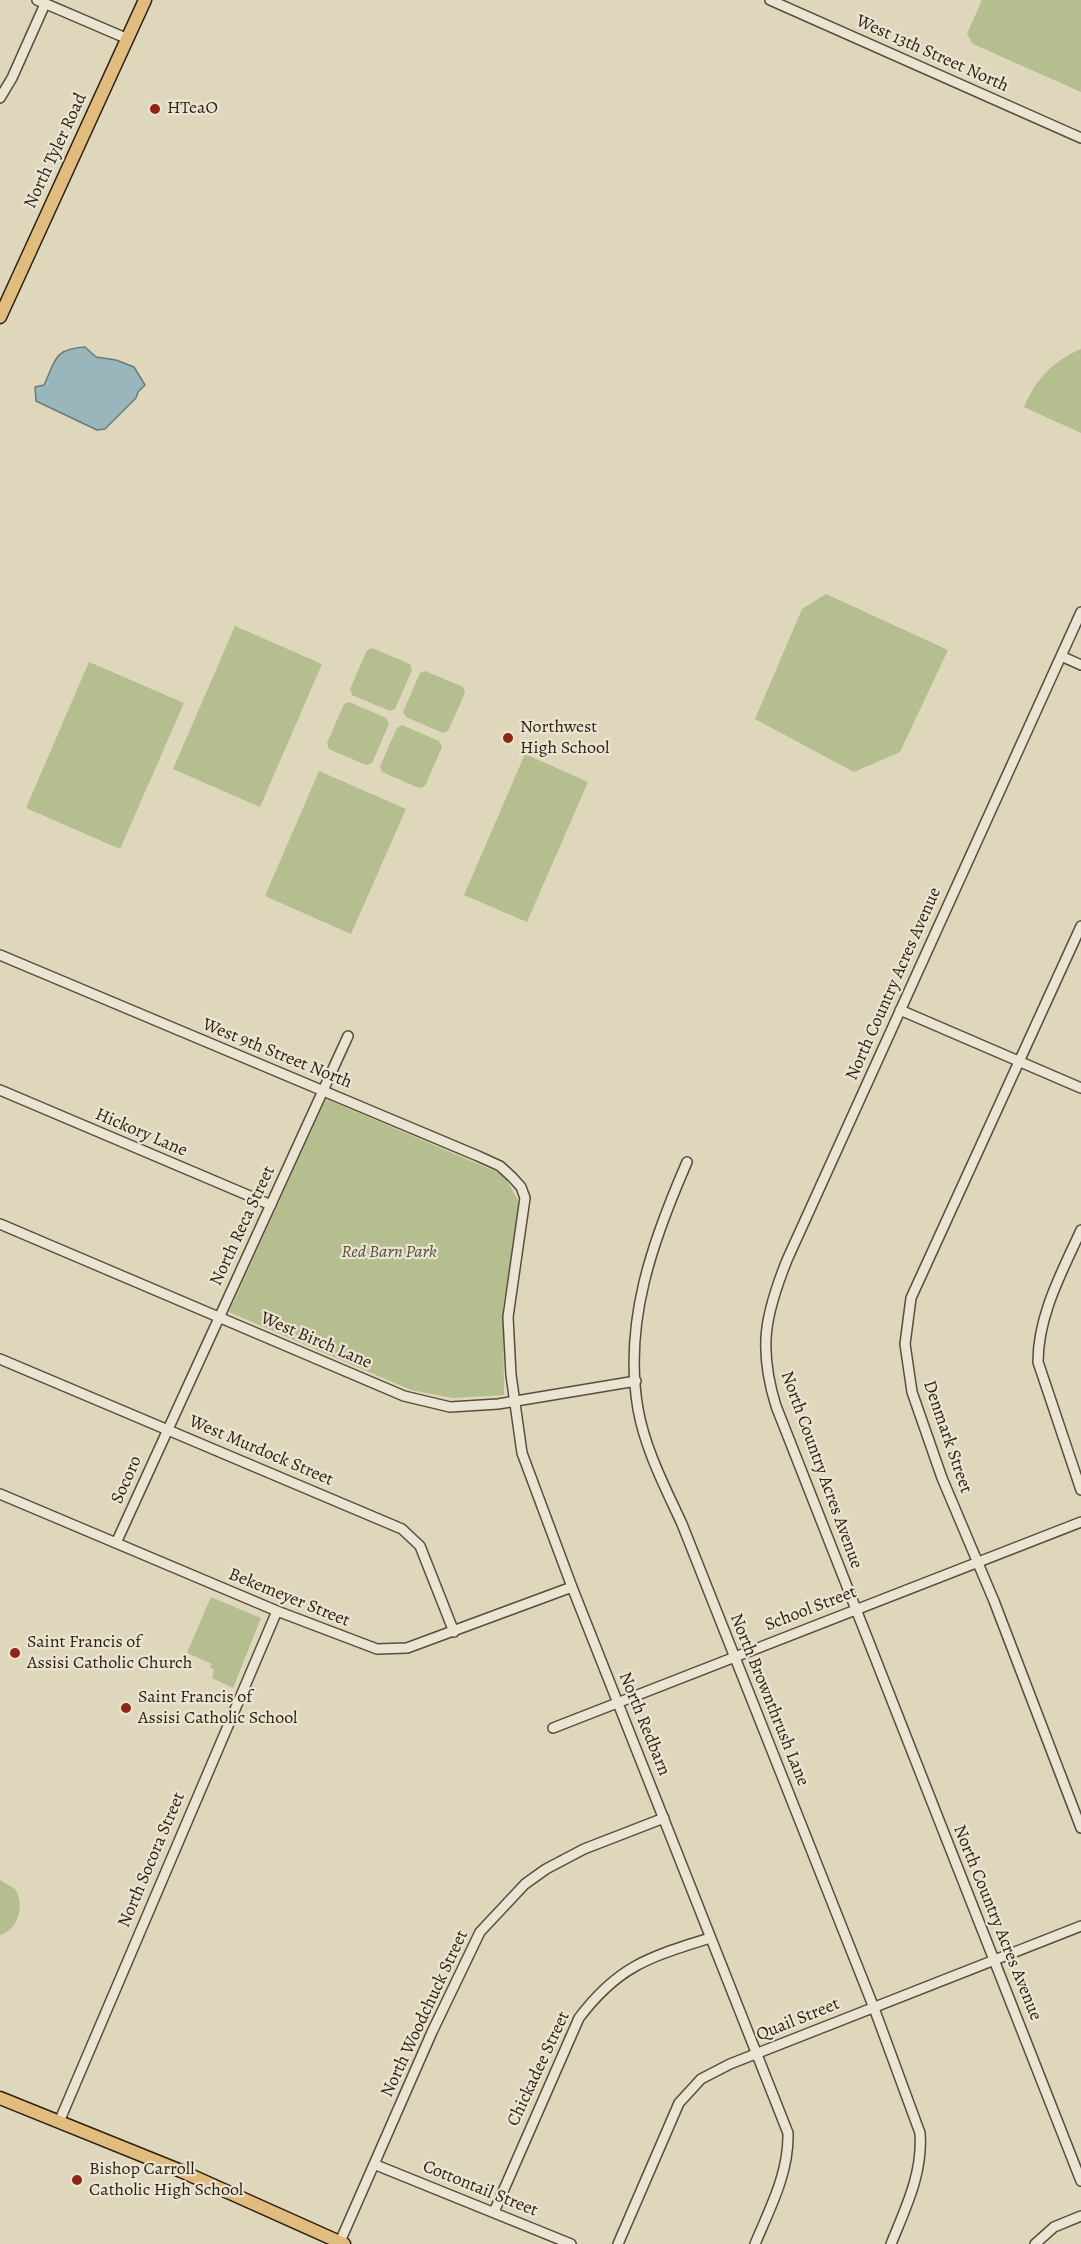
<!DOCTYPE html>
<style>
body{margin:0}
canvas{display:block;background:#dfd7bb}
</style>
<canvas width="1081" height="2244"></canvas>
<script>
const context = document.querySelector('canvas').getContext('2d');
context.lineJoin = 'round';
function fillPath(path, color) {
  context.fillStyle = color;
  context.fill(path, 'evenodd');
}
function trace(path, color, width, dash) {
  context.strokeStyle = color;
  context.lineWidth = width;
  context.lineCap = dash ? 'butt' : 'round';
  context.setLineDash(dash || []);
  context.stroke(path);
}
function label(font, color, halo, rows, align = 'center') {
  context.font = font + ' Alegreya,serif';
  context.lineWidth = 4.5;
  context.setLineDash([]);
  context.textBaseline = 'middle';
  context.strokeStyle = halo;
  context.fillStyle = color;
  for (const [text, x, y, turn = 0] of rows) {
    context.save();
    context.translate(x, y);
    context.rotate((+turn || 0) * Math.PI / 180);
    context.textAlign = isNaN(turn) ? turn : align;
    if (halo) context.strokeText(text, 0, 0);
    context.fillText(text, 0, 0);
    context.restore();
  }
}
const green = new Path2D(`
 M982,0h99v92l-108,-48 -6,-10z
 M1081,349v84l-57,-26c12,-28 29,-46 57,-58z
 M826,594l122,56 -48,102 -46,20 -99,-53 47,-110z
 M235,626l87,38 -62,143 -87,-38z
 M372,648l38,16 2,6 -17,39 -5,2 -38,-16 -2,-6 17,-39z
 M89,662l95,41 -64,146 -94,-41z
 M425,671l38,16 2,6 -17,38 -5,2 -37,-16 -3,-5 17,-39z
 M349,702l37,16 3,6 -17,39 -6,2 -37,-16 -2,-6 17,-39z
 M402,725l37,16 3,6 -17,39 -6,2 -37,-16 -2,-6 17,-38z
 M525,754l63,28 -61,140 -63,-27z
 M319,771l87,38 -55,125 -86,-38z
 M326,1099l178,76 17,31 -18,99 1,90 -51,3 -42,-8 -182,-78z
 M211,1597l50,21 -28,70 -21,-10 2,-8 -4,-3 2,-3 -25,-11z
 M0,1880l15,9c10,16 4,40 -15,46z`);
const water = new Path2D(`
 M85,347l11,10 20,3 18,7 11,18 -7,7 -2,6 -31,31 -8,1 -61,-29 -1,-14 9,-2c12,-25 9,-36 41,-38z`);
const minor = new Path2D(`
 M37,0l91,39
 M770,0l311,138
 M0,98l12,-20 33,-74
 M1081,612l-294,648c-22,55 -29,88 -11,146l305,775
 M1061,656l20,9
 M1081,926l-170,372 -6,46 7,48 30,86 52,123 87,227
 M0,955l478,201 22,10 12,11 9,10 4,11 -17,119 3,58 11,78 50,134 216,546c1,40 -18,75 -33,111
 M900,1010l181,78
 M0,1090l271,115
 M687,1162c-34,78 -64,160 -49,247 7,40 27,78 44,115l192,484 46,125c3,40 -14,74 -29,111
 M0,1224l404,172 46,11 48,-3 138,-23
 M1081,1230c-19,42 -43,85 -43,132l43,128
 M0,1359l402,170 18,17 34,86
 M0,1494l277,117 100,38 30,-1 165,-61
 M116,1543l232,-507
 M553,1728l528,-206
 M59,2122l218,-511
 M376,2165l195,79
 M494,2212l85,-194c40,-53 71,-61 131,-80
 M339,2244l93,-212 48,-100 45,-48 21,-15 38,-20 80,-31
 M618,2244l61,-141 22,-24 29,-15 351,-138
 M1035,2244l19,-17 27,-11`);
const major = new Path2D(`
 M0,317l145,-317
 M0,2098l181,73 163,73`);
const markers = [
 [155,109,6,"#8f2418"],
 [508,738,6,"#8f2418"],
 [15,1653,6,"#8f2418"],
 [126,1708,6,"#8f2418"],
 [77,2180,6,"#8f2418"]
];
const streetNames = [
 ["West 13th Street North",932,54,24],
 ["North Tyler Road",56,151,-65],
 ["North Country Acres Avenue",894,984,-66],
 ["West 9th Street North",277,1054,22],
 ["Hickory Lane",141,1133,23],
 ["North Reca Street",243,1226,-65],
 ["West Birch Lane",316,1341,23],
 ["Denmark Street",947,1437,71],
 ["West Murdock Street",261,1451,23],
 ["North Country Acres Avenue",821,1470,70],
 ["Socoro",127,1480,-66],
 ["Bekemeyer Street",289,1598,22],
 ["School Street",811,1609,-21],
 ["North Brownthrush Lane",769,1700,68],
 ["North Redbarn",644,1724,68],
 ["North Socora Street",152,1860,-67],
 ["North Country Acres Avenue",997,1923,68],
 ["North Woodchuck Street",425,2014,-65],
 ["Quail Street",798,2020,-22],
 ["Chickadee Street",539,2069,-65],
 ["Cottontail Street",480,2189,22]
];
const poiNames = [
 ["HTeaO",167,109],
 ["Northwest",520,728],
 ["High School",520,749],
 ["Saint Francis of",27,1643],
 ["Assisi Catholic Church",27,1664],
 ["Saint Francis of",138,1698],
 ["Assisi Catholic School",138,1719],
 ["Bishop Carroll",89,2170],
 ["Catholic High School",89,2191]
];
const parkNames = [
 ["Red Barn Park",389,1253]
];
fillPath(green, '#b4be8e');
fillPath(water, '#99b6bc');
trace(water, '#6e7977', 1.5);
trace(minor, '#5a4c3a', 12);
trace(major, '#2e1e0f', 15);
trace(minor, '#eae5d3', 9);
trace(major, '#e0bc7e', 12);
for (const [x, y, r, color] of markers) {
  const dot = new Path2D();
  dot.arc(x, y, r, 0, 2 * Math.PI);
  context.fillStyle = color;
  context.fill(dot);
  trace(dot, '#eae5d3', 2);
}
label('18px', '#2e1e0f', '#eae5d3', streetNames);
label('18px', '#2e1e0f', '#eae5d3', poiNames, 'left');
label('italic 18px', '#564e35', '#eae5d3', parkNames);
</script>
